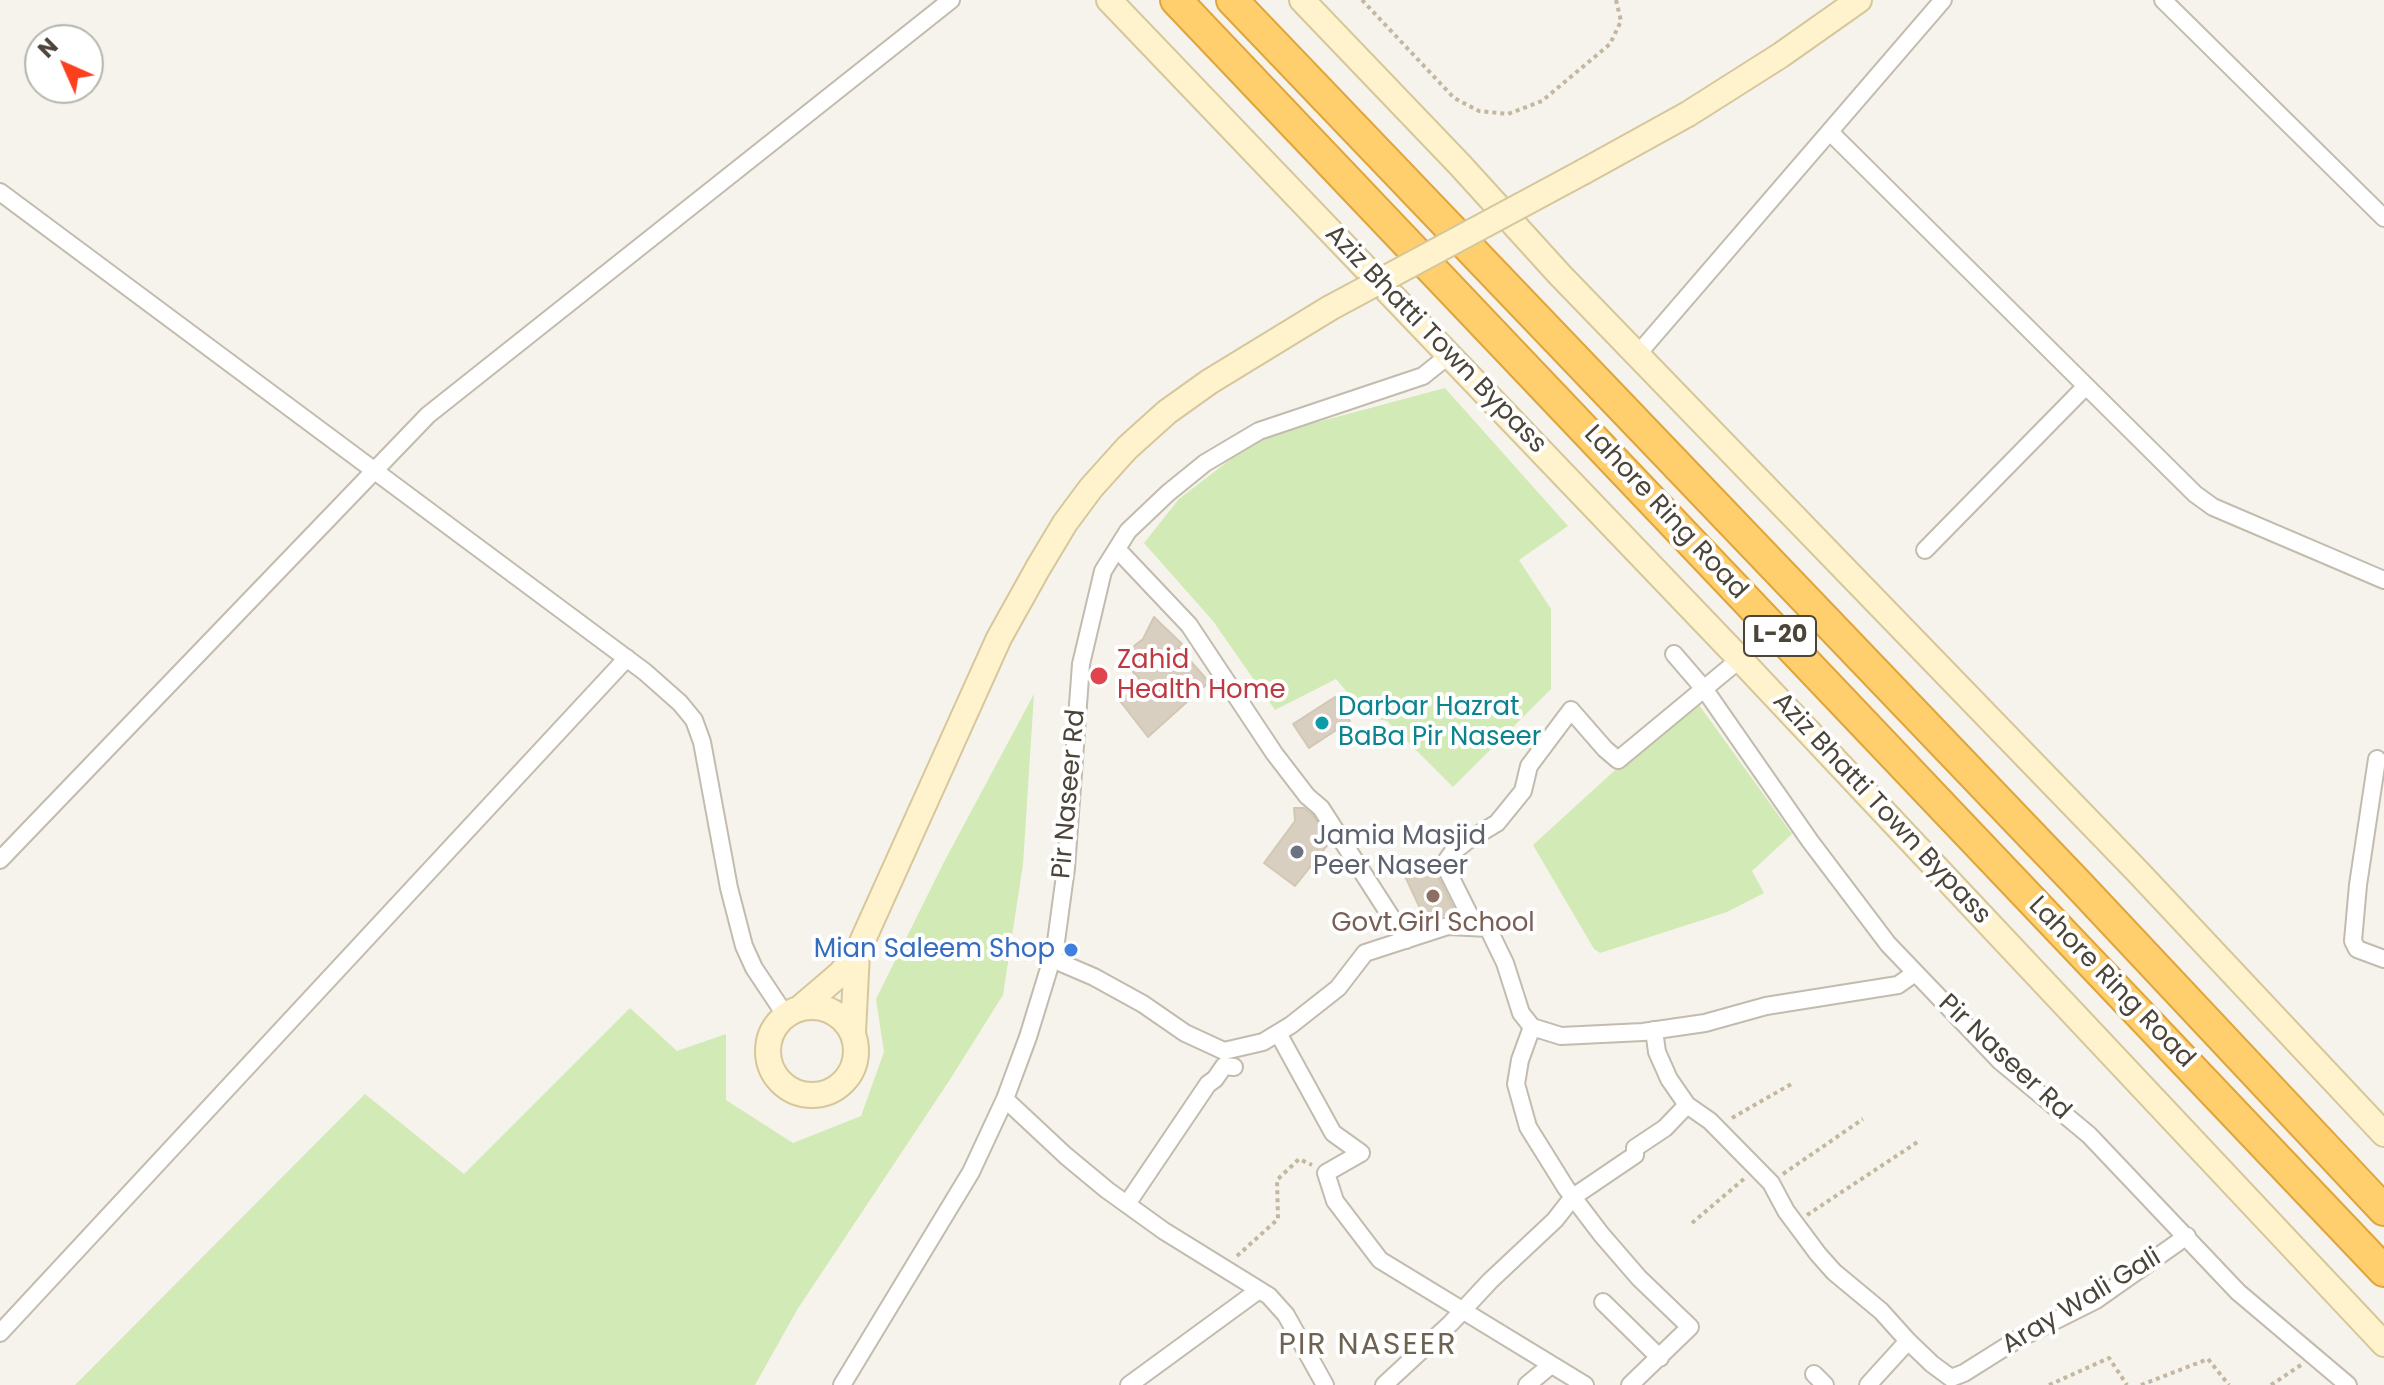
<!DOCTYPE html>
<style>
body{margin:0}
#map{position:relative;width:2384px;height:1385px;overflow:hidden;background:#f6f3ec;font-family:Poppins,sans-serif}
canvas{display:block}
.north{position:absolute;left:24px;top:24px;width:80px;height:80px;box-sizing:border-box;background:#fff;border:2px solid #b7b4b0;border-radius:50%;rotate:315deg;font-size:22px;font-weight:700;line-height:32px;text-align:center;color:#4b4439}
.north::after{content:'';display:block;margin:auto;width:28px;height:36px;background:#fc3f1d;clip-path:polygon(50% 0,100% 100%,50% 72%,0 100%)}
</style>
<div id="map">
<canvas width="2384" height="1385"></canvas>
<div class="north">N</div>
</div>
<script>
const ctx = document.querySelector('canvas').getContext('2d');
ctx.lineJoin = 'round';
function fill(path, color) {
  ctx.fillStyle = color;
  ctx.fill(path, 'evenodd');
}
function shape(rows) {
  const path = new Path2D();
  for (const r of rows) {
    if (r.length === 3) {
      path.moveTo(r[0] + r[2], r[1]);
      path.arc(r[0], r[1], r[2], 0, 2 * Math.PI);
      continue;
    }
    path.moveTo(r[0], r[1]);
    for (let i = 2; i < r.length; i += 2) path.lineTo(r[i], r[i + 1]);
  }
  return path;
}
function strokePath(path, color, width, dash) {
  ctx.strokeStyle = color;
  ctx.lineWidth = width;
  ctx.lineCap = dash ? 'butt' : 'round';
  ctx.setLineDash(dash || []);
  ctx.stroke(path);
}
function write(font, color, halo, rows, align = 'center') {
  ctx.font = font + ' Poppins,sans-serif';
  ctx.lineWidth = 8;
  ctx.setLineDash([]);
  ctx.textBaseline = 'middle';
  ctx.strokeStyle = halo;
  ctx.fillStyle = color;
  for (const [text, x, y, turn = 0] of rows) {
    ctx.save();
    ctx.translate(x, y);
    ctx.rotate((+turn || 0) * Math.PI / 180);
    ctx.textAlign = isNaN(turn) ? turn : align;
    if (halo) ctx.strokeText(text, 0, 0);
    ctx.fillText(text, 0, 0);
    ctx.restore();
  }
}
const green = shape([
 [1445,388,1568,526,1519,560,1551,609,1551,689,1453,787,1387,721,1368,717,1336,679,1275,710,1213,621,1144,543,1179,499,1258,438],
 [1034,694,1023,864,1003,995,949,1081,797,1310,755,1385,75,1385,365,1094,464,1174,630,1008,677,1051,726,1034,726,1100,793,1143,861,1116,884,1052,876,999,944,862],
 [1694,698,1792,834,1752,871,1764,893,1727,912,1600,953,1594,949,1533,845]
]);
const building = shape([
 [1154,617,1182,644,1178,647,1209,682,1148,737,1120,701,1142,682,1120,657,1143,639,1154,617],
 [1335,697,1350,721,1309,748,1293,724,1335,697],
 [1294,808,1304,808,1313,815,1330,842,1295,886,1264,863,1295,821,1294,808],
 [1436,856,1434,869,1457,915,1445,915,1426,921,1404,874,1436,856]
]);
const path = shape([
 [1362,0,1454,98,1479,111,1508,114,1542,101,1610,44,1621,21,1616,0],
 [1732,1118,1793,1083],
 [1783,1174,1863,1119],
 [1807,1215,1919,1141],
 [1692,1223,1745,1178],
 [1237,1256,1278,1219,1277,1180,1299,1159,1312,1165],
 [2049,1385,2109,1358,2127,1385],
 [2141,1385,2208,1359,2229,1385],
 [2271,1385,2301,1365]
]);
const street = shape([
 [2163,0,2384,218],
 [1830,132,2195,494,2213,507,2384,580],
 [0,192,645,672,680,703,694,720,702,742,729,888,744,946,754,968,786,1016],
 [1637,355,1943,0],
 [1117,549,1189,625,1274,753,1307,796,1321,808,1406,940],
 [1925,550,2086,386],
 [1674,654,1705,690,1810,841,1888,944,2000,1061,2089,1135,2238,1292,2348,1385],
 [2377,759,2358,885,2353,941,2357,949,2384,959],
 [0,860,428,415,951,0],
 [1475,926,1444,864,1452,853,1467,841,1497,823,1523,791,1529,766,1571,710,1605,749,1618,760,1740,659],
 [1052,959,1094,977,1143,1004,1185,1033,1224,1051,1263,1042,1291,1025,1338,988,1365,953,1448,926,1488,928,1505,963,1521,1013,1532,1027,1561,1036,1643,1032,1705,1023,1766,1006,1898,985,1915,973],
 [1532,1027,1520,1060,1516,1084,1528,1127,1566,1188,1601,1234,1639,1278,1690,1327,1630,1385],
 [1654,1030,1657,1052,1669,1079,1687,1105,1710,1121,1771,1183,1786,1211,1818,1254,1834,1272,1881,1311,1908,1341],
 [1278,1033,1333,1133,1361,1153,1326,1173,1335,1201,1380,1260,1585,1385],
 [1005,1099,1066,1156,1107,1190,1164,1231,1269,1296,1286,1315,1325,1385],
 [1127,1204,1208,1084,1215,1079,1224,1066,1234,1067],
 [1603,1302,1660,1358],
 [0,1333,627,658],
 [1814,1374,1825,1385],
 [842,1385,971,1172,1005,1099,1028,1037,1055,949,1066,868,1081,664,1103,571,1128,531,1168,493,1205,463,1259,431,1423,376,1448,356],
 [1129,1385,1259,1290],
 [1384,1385,1451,1323,1490,1281,1555,1220,1573,1197,1635,1155,1635,1148,1665,1128,1687,1105],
 [1527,1385,1551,1365],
 [1868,1385,1908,1341,1932,1364,1951,1378,1964,1373,2018,1339,2096,1300,2187,1236]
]);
const secondary = shape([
 [1109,0,1740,659,2384,1344],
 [1302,0,1461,166,1560,275,2138,872,2384,1134],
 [1583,172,1688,114,1781,55,1859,0],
 [812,1051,44],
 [799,1009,840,974,857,953,999,638,1038,568,1065,523,1091,488,1127,448,1167,412,1209,382,1330,308],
 [853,1032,857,953]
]);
const highway = shape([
 [1176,0,2384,1271],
 [1232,0,2077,883,2384,1210]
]);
const secondaryBridge = shape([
 [1330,308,1583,172]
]);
const markers = [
 [1099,676,10,"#e0444e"],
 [1322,723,8,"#0f9aa8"],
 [1297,852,8,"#6b7280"],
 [1433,896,8,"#8d6e63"],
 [1071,950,8,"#3f7fe0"]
];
const shields = [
 [1780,636,72]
];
const shieldNames = [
 ["L-20",1780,636]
];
const streetNames = [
 ["Aziz Bhatti Town Bypass",1435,340,46],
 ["Lahore Ring Road",1665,513,47],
 ["Pir Naseer Rd",1070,794,-85],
 ["Aziz Bhatti Town Bypass",1881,809,47],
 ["Lahore Ring Road",2111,983,46],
 ["Pir Naseer Rd",2004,1058,43],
 ["Aray Wali Gali",2082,1302,-31]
];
const healthNames = [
 ["Zahid",1117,661],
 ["Health Home",1117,691]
];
const cultureNames = [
 ["Darbar Hazrat",1338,708],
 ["BaBa Pir Naseer",1338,738]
];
const worshipNames = [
 ["Jamia Masjid",1313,837],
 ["Peer Naseer",1313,867]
];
const educationNames = [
 ["Govt.Girl School",1433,924]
];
const shopNames = [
 ["Mian Saleem Shop",1055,950]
];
const quarterNames = [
 ["PIR NASEER",1368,1346]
];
fill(green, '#d2eab5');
fill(building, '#d8cfc1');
strokePath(building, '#d3c7b4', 2);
strokePath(street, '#c2bbae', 20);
strokePath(secondary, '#d6c79b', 28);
strokePath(highway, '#e0a43c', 34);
strokePath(path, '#c4b79f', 4, [4, 4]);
strokePath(street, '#fff', 16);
strokePath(secondary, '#fff3cd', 24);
strokePath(highway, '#ffcf6e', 30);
strokePath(secondaryBridge, '#d6c79b', 28, []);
strokePath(secondaryBridge, '#fff3cd', 24);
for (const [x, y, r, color] of markers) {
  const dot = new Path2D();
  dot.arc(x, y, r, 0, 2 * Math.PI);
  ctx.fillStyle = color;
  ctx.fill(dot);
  strokePath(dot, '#fff', 3);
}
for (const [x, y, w] of shields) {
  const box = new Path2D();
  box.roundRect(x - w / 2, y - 20, w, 40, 6);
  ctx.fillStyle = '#fff';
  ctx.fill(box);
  strokePath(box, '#4b4439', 2);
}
write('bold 24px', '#4b4439', null, shieldNames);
write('26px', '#4b4439', '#fff', streetNames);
write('26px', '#be3a42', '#fff', healthNames, 'left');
write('26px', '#0d838f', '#fff', cultureNames, 'left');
write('26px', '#5b616d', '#fff', worshipNames, 'left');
write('26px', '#785e54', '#fff', educationNames);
write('26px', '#366cbe', '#fff', shopNames, 'right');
ctx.letterSpacing = '2px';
write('30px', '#6e6250', '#fff', quarterNames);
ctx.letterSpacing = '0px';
</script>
